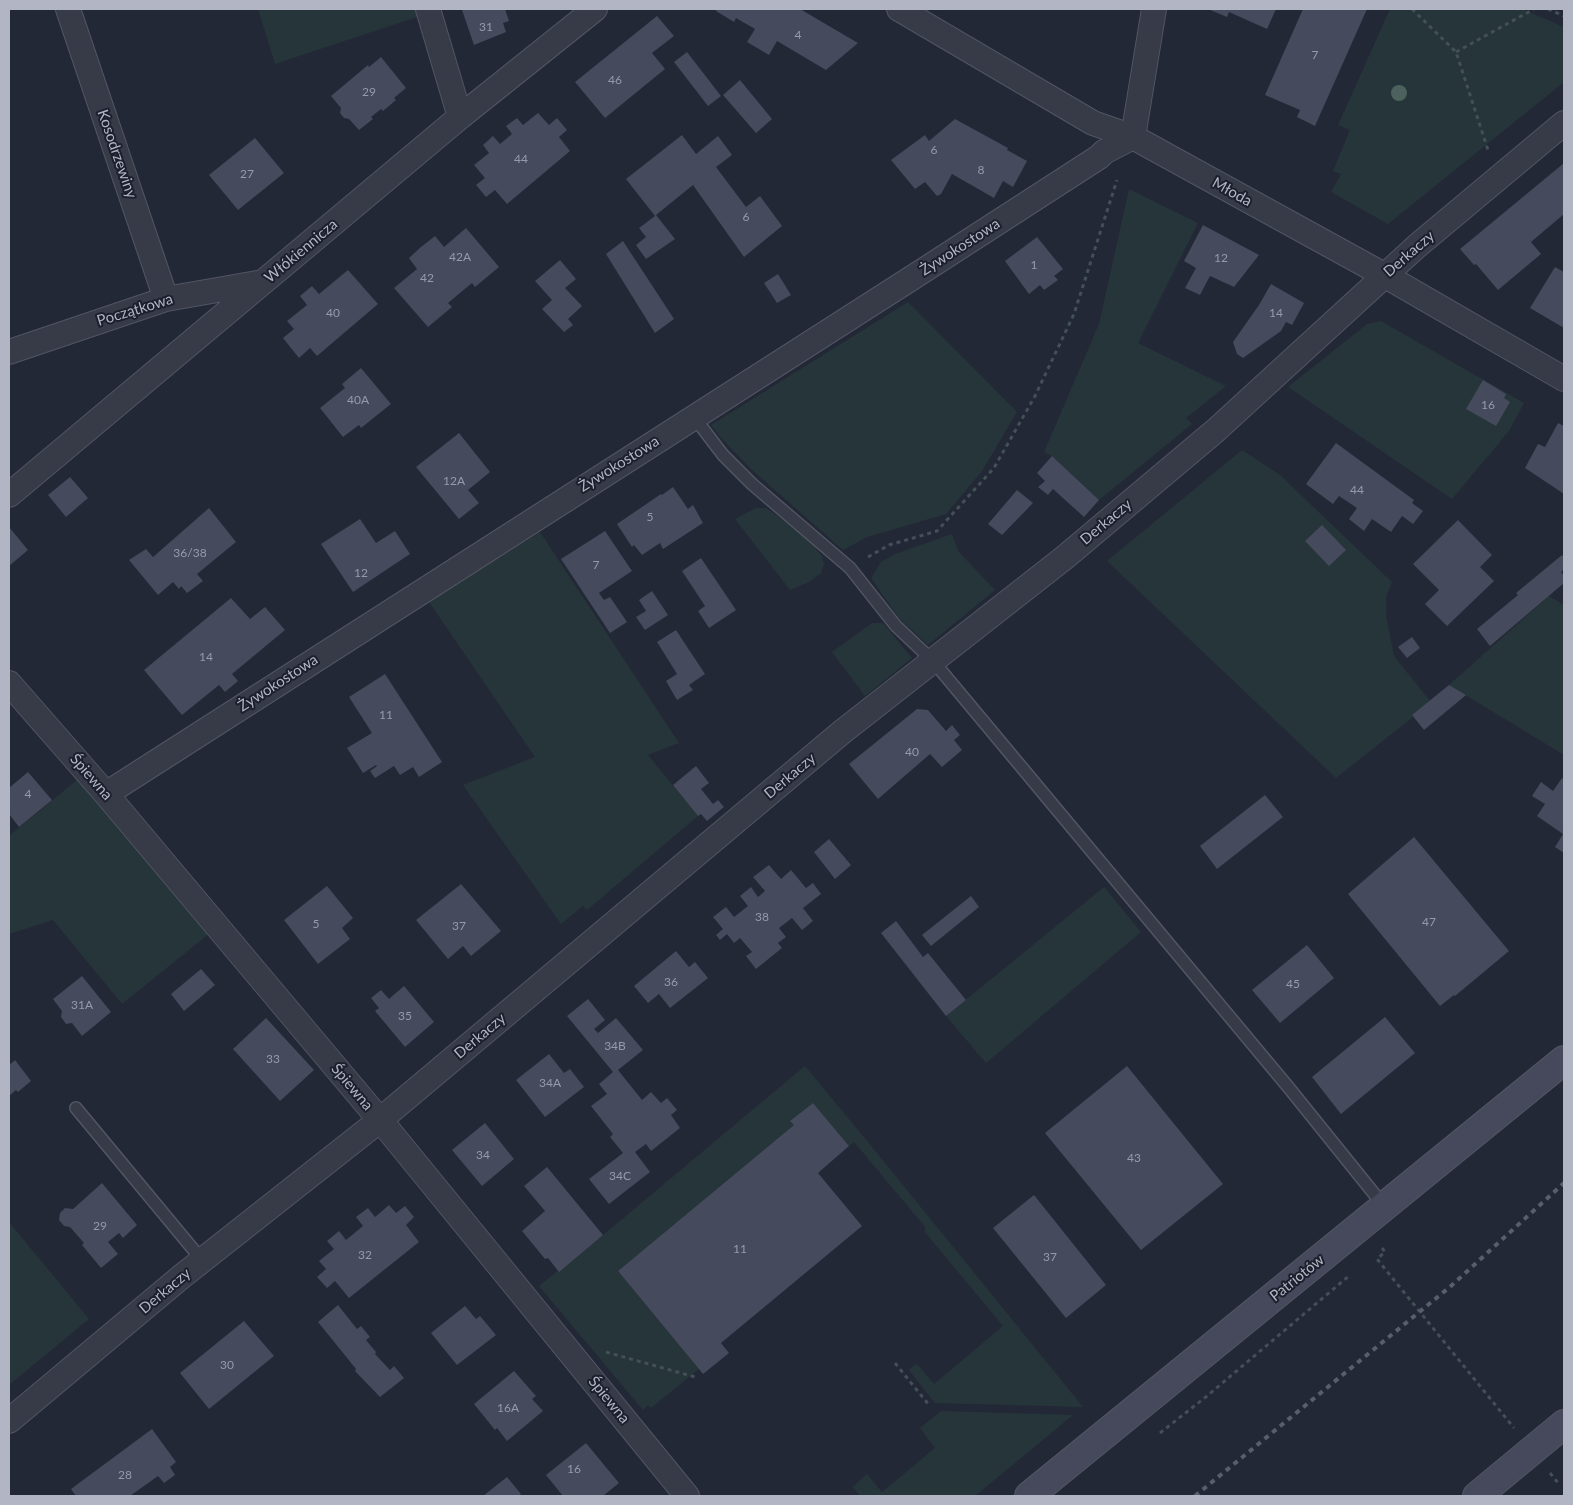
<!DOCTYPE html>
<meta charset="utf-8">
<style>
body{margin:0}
#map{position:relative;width:1573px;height:1505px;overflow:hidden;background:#232837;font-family:Lato,sans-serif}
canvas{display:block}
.frame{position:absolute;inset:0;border:10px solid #b2b5c4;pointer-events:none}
</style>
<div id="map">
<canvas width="1573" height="1505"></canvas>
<div class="frame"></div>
</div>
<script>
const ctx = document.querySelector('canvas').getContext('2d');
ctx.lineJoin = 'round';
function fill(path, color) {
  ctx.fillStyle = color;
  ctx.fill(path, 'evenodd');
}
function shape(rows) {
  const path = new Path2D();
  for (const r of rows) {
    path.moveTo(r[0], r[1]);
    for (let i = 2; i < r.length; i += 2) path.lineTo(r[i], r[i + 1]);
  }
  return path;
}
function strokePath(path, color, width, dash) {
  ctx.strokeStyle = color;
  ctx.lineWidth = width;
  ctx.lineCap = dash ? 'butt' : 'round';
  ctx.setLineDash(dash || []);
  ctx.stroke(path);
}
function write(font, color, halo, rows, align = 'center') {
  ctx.font = font + ' Lato,sans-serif';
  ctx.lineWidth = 4;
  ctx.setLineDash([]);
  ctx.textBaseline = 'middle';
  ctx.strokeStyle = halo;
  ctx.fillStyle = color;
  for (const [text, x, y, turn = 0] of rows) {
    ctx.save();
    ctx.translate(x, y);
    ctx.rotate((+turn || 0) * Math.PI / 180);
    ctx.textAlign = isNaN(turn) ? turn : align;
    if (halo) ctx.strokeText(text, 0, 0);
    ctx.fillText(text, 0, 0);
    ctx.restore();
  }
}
const green = shape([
 [258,9,417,9,420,16,275,64],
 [1390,9,1522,9,1564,27,1564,82,1388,224,1331,192,1341,174,1333,171,1350,130,1338,125],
 [1129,189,1198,223,1138,343,1226,386,1186,418,1192,424,1099,500,1052,456,1044,452,1099,324],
 [908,302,1017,412,982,471,946,514,867,537,843,550,752,470,721,438,711,425],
 [1381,321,1524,403,1509,431,1452,499,1288,387,1367,324],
 [1242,450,1280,475,1392,582,1386,597,1386,615,1394,656,1430,701,1412,715,1413,717,1336,778,1107,561],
 [756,508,766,508,783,520,810,542,822,556,824,564,821,573,809,582,790,590,735,519],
 [540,532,679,743,648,755,698,816,587,910,583,906,561,924,463,785,535,757,429,602],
 [952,534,958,551,995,590,928,645,899,618,871,578,881,562,895,554],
 [1549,596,1564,605,1564,755,1449,685],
 [872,623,883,623,912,658,865,696,832,652],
 [78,779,210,933,122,1004,53,920,9,934,9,836],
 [1104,887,1141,932,986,1063,946,1016],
 [805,1066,877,1153,1083,1407,935,1403,911,1373,909,1369,917,1364,934,1384,1003,1326,924,1231,926,1228,854,1142,849,1146,813,1103,791,1121,794,1125,618,1271,699,1369,651,1408,648,1405,643,1410,539,1286,603,1235],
 [9,1222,89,1319,9,1385],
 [941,1411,1073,1415,975,1496,860,1496,853,1487,867,1474,882,1492,935,1448,920,1428]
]);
const building = shape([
 [464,9,505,9,509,21,503,23,506,32,474,45,462,10],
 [717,9,800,9,858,43,826,70,777,41,769,55,747,42,755,29,736,18,734,22,716,11],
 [1208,9,1276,9,1267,29,1229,12,1227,17],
 [1303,9,1367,9,1315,126,1297,117,1300,110,1265,95],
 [657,16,674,36,652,53,665,69,605,118,575,82],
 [687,52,721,96,708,106,674,62],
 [381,57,406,88,394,98,396,100,383,111,381,109,371,117,373,119,359,130,349,119,344,118,340,113,341,108,331,96,368,65,369,67],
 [740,80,772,119,756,133,723,95],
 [538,113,549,125,557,118,567,130,559,137,570,151,507,204,495,190,486,197,476,185,485,178,474,165,489,153,483,145,493,136,500,144,512,134,506,126,517,118,523,125],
 [955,119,1008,148,1007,150,1027,161,1013,187,1003,181,994,198,952,174,941,194,937,196,925,182,915,189,891,160,925,135,929,141],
 [682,135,696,154,718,136,732,155,716,167,746,207,760,196,782,226,744,257,693,185,656,215,675,239,646,259,636,245,646,237,639,228,655,216,626,179],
 [255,138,284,173,238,210,209,175],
 [1564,163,1564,214,1531,242,1541,254,1498,290,1476,264,1474,265,1460,249],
 [1203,225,1259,255,1234,287,1210,276,1200,295,1185,288,1196,268,1184,261],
 [466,228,499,267,475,287,472,283,448,303,452,307,428,327,394,288,417,269,409,258,421,247,435,236,444,247],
 [1037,237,1063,269,1054,276,1058,280,1044,290,1040,285,1029,294,1005,261],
 [623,241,674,319,655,333,606,254],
 [560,260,576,279,565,288,582,306,568,319,573,325,564,332,542,309,552,300,535,281],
 [1555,267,1564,272,1564,328,1530,308],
 [348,270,378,304,317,356,310,348,299,358,283,338,294,329,287,321,307,305,300,296,312,286,319,294],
 [778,274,791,295,777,303,764,283],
 [1271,284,1304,303,1292,325,1286,322,1281,331,1243,358,1237,354,1233,342,1259,305],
 [361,368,391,404,361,428,359,425,343,437,320,408,345,388,342,384],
 [1483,380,1506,394,1504,398,1510,402,1496,426,1466,409],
 [1558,423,1564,426,1564,494,1525,468,1538,444,1545,447],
 [459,433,490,472,468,490,479,503,459,519,416,467],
 [1336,443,1414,500,1412,503,1423,511,1413,524,1402,516,1391,532,1372,519,1364,531,1349,519,1357,508,1339,496,1333,504,1306,484],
 [1052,456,1099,500,1084,517,1053,489,1048,495,1038,487,1045,481,1037,473],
 [70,477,88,498,66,517,48,495],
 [673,487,688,509,693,505,703,523,663,549,660,543,642,555,634,545,632,547,617,524,661,494,662,495],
 [1017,490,1033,503,1002,535,988,524],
 [209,508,236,542,197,574,203,581,187,593,181,586,179,589,173,582,158,595,129,560,146,549,153,557],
 [360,519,376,543,395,531,410,554,353,592,321,544],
 [1458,520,1492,555,1480,567,1494,581,1447,626,1425,604,1439,590,1413,564],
 [1322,525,1346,550,1329,566,1305,541],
 [9,527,28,550,9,566],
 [605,531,632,571,599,593,604,600,610,597,627,622,610,633,561,559],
 [1562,555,1564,558,1564,569,1561,572,1564,576,1564,583,1490,646,1477,629,1518,595,1516,593],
 [701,558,736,610,709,628,698,611,705,606,682,571],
 [652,591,668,615,645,630,636,617,646,611,639,600],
 [231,598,250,619,265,607,285,630,232,674,238,681,225,692,219,685,182,715,144,670],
 [676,630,705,674,689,685,693,690,677,700,666,681,677,674,657,642],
 [1412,637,1420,648,1407,658,1398,647],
 [385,674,442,762,419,777,413,767,400,775,394,766,375,778,370,771,377,766,376,765,363,773,347,748,372,733,349,697],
 [1449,685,1466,695,1424,730,1412,715],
 [917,709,928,710,946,731,952,725,960,735,954,740,962,750,942,767,930,754,878,799,849,764],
 [696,766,709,783,701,789,713,804,718,800,724,807,707,821,701,814,698,816,673,785],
 [28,772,52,800,19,827,9,814,9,788],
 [1562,778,1564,780,1564,853,1555,847,1563,834,1537,816,1545,804,1532,796,1541,782,1553,791],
 [1265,795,1283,817,1217,869,1200,846],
 [1414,837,1509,951,1455,996,1454,995,1440,1006,1348,894],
 [829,839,851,865,835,879,814,852],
 [769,865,781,879,791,870,806,888,813,883,821,894,803,908,813,921,802,930,792,918,779,928,786,937,778,943,782,948,756,969,746,956,752,952,740,938,734,943,727,934,720,940,716,935,723,929,713,917,726,907,734,917,748,906,740,896,751,887,758,897,765,891,753,877],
 [461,884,501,931,471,956,463,946,448,959,416,920],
 [327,886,353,918,342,928,350,939,318,964,284,920],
 [971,896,979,907,931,946,922,935],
 [896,921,923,957,928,953,966,1000,946,1016,881,933],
 [1307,945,1334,978,1280,1023,1252,990],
 [676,951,689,967,695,962,708,978,670,1008,659,994,648,1003,634,986],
 [201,969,215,985,184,1011,171,994],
 [82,976,111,1012,82,1036,72,1023,66,1024,61,1017,62,1011,53,999],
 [404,986,434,1022,405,1047,375,1011,379,1008,371,998,381,990,389,999],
 [588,999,605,1020,594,1029,598,1033,616,1018,643,1050,618,1070,642,1100,651,1092,661,1103,667,1098,677,1110,671,1115,680,1128,651,1151,646,1144,635,1152,650,1172,609,1204,589,1179,623,1153,610,1137,613,1134,591,1106,607,1094,599,1084,613,1072,567,1016],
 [1385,1017,1415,1053,1341,1114,1312,1077],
 [266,1018,314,1070,280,1101,233,1049],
 [549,1054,564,1073,570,1069,584,1087,545,1117,516,1080],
 [15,1060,31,1081,18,1092,16,1090,9,1096,9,1065],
 [1127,1066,1223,1184,1141,1250,1045,1133],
 [813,1103,849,1146,818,1173,862,1226,721,1343,729,1353,703,1374,618,1271,794,1125,790,1121],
 [485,1123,514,1159,482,1186,452,1150],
 [547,1167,603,1235,559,1272,548,1258,545,1259,522,1231,545,1211,524,1186],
 [102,1183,137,1225,123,1238,119,1233,108,1242,118,1254,101,1268,82,1245,84,1243,70,1227,64,1226,59,1220,60,1213,65,1208,73,1209],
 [1034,1195,1106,1285,1066,1318,993,1228],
 [389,1205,396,1213,405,1206,414,1217,406,1225,419,1242,349,1298,335,1281,327,1288,317,1277,326,1269,319,1261,334,1249,327,1241,339,1231,346,1240,363,1226,356,1217,368,1208,375,1217],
 [338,1305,357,1329,361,1326,370,1337,366,1340,376,1352,375,1354,390,1370,394,1366,404,1378,380,1397,355,1371,356,1369,318,1322],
 [465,1306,476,1319,480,1316,496,1335,457,1365,431,1333],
 [244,1321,274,1356,209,1409,180,1373],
 [514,1371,536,1396,532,1399,543,1411,507,1441,497,1428,495,1430,474,1404],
 [152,1429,176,1462,170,1467,175,1475,164,1483,158,1476,130,1496,76,1496,71,1489],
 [586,1443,619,1483,603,1496,563,1496,546,1475],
 [507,1477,521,1494,518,1496,483,1496]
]);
const path = shape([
 [1412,9,1456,52,1488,150],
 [1548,9,1564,16],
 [1456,52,1534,9],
 [868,557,889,545,937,531,994,468,1035,396,1074,314,1117,180],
 [1382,1248,1385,1252,1377,1259,1514,1428],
 [606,1352,695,1377],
 [895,1363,929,1405],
 [1160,1433,1207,1396,1350,1275],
 [1550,1473,1559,1484]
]);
const service = shape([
 [694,417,723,455,752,484,850,568,896,626,933,661,1289,1088,1384,1206],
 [76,1108,202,1260]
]);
const minor = shape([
 [68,9,166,299],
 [428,9,460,117],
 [899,9,1093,123,1133,137,1384,275,1564,379],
 [9,352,166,299,263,282],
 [9,495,460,117,595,9],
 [9,683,106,794,390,1132,687,1496],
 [106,794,918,274,1099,157,1104,152,1133,137,1154,9],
 [9,1421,181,1277,380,1120,842,732,1064,558,1215,431,1417,246,1564,123]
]);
const secondary = shape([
 [1029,1496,1564,1060],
 [1477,1496,1564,1424]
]);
const rail = shape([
 [1195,1496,1451,1286,1564,1183]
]);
const trees = [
 [1399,93]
];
const numberNames = [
 ["31",486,27],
 ["4",798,35],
 ["7",1315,55],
 ["46",615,80],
 ["29",369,92],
 ["6",934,150],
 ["44",521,159],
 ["8",981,170],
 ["27",247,174],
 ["6",746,217],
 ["42A",460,257],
 ["12",1221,258],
 ["1",1034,265],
 ["42",427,278],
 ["40",333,313],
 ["14",1276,313],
 ["40A",358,400],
 ["16",1488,405],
 ["12A",454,481],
 ["44",1357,490],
 ["5",650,517],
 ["36/38",190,553],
 ["7",596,565],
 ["12",361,573],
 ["14",206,657],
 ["11",386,715],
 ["40",912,752],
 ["4",28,794],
 ["38",762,917],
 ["47",1429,922],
 ["5",316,924],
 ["37",459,926],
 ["36",671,982],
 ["45",1293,984],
 ["31A",82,1005],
 ["35",405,1016],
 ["34B",615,1046],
 ["33",273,1059],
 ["34A",550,1083],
 ["34",483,1155],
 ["43",1134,1158],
 ["34C",620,1176],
 ["29",100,1226],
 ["11",740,1249],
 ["32",365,1255],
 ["37",1050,1257],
 ["30",227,1365],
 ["16A",508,1408],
 ["16",574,1469],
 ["28",125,1475]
];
const streetNames = [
 ["Kosodrzewiny",117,154,71],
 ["Młoda",1232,192,29],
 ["Żywokostowa",960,247,-33],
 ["Włókiennicza",301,251,-40],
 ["Derkaczy",1409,254,-41],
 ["Początkowa",135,310,-17],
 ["Żywokostowa",619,464,-32],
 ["Derkaczy",1106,522,-40],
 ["Żywokostowa",278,683,-33],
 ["Derkaczy",790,776,-40],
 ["Śpiewna",91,777,49],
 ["Derkaczy",480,1036,-40],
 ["Śpiewna",352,1087,50],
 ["Patriotów",1297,1278,-39],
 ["Derkaczy",165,1291,-40],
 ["Śpiewna",609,1400,51]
];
fill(green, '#263539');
fill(building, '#454a5c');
strokePath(service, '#525563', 14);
strokePath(minor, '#525563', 26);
strokePath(secondary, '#525563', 30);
strokePath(path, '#435056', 3, [4, 4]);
strokePath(service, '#373b48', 11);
strokePath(minor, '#373b48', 24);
strokePath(secondary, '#45495b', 28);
strokePath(rail, '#595e6f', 4, [5, 5]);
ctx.fillStyle = '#4b635c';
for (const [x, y] of trees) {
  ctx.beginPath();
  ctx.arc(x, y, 8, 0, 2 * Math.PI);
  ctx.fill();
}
write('12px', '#979aaa', null, numberNames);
write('15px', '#b2b5c4', '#1c202d', streetNames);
</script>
